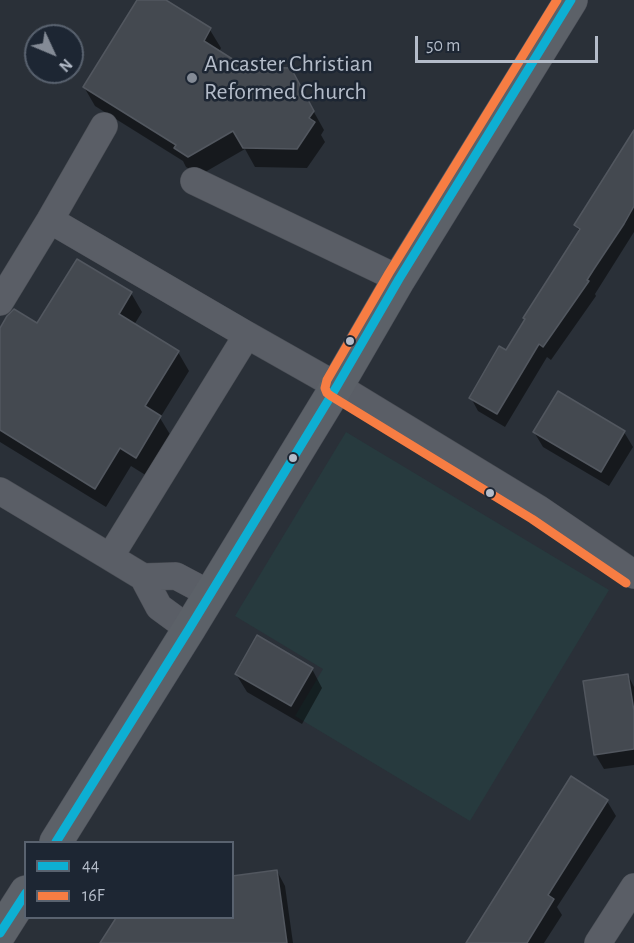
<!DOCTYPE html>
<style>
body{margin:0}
#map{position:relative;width:634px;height:943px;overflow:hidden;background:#2a3038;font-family:"Alegreya Sans",sans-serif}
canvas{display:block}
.legend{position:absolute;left:24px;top:841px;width:210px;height:78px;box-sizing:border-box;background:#1d2633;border:2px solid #59626f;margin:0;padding:8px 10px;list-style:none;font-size:18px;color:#b4bcc9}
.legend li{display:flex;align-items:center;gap:12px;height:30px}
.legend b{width:30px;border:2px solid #59626f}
.north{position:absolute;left:24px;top:24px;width:60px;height:60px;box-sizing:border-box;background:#1d2633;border:2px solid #59626f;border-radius:50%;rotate:134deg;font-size:16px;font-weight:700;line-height:24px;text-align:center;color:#b4bcc9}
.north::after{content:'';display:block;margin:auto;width:21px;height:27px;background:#848b96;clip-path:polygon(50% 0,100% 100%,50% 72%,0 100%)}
.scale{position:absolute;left:415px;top:36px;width:183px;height:27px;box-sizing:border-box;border:3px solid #b4bcc9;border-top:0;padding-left:8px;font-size:18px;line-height:21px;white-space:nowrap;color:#b4bcc9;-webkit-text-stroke:4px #1d2633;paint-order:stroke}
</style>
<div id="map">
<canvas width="634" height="943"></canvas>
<ul class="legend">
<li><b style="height:8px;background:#0dafd3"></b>44</li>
<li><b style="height:8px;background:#f77d43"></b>16F</li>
</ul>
<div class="north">N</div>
<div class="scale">50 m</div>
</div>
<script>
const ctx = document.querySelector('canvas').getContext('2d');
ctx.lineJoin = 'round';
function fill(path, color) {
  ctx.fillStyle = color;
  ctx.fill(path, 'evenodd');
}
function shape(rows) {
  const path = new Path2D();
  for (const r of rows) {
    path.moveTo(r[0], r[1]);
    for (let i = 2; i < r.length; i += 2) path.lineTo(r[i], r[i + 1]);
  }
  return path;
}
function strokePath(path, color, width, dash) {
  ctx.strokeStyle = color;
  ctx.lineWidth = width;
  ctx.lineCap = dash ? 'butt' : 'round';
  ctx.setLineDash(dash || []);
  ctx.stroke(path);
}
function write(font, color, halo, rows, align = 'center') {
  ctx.font = font + ' "Alegreya Sans",sans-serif';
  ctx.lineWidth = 5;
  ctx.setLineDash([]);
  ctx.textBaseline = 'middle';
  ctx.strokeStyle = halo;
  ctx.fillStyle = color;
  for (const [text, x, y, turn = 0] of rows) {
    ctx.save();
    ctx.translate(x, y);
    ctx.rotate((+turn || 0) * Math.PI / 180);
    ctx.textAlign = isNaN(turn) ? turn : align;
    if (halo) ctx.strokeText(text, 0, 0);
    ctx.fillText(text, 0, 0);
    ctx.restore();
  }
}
const green = shape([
 [346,432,609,590,470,821,295,716,323,669,235,616]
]);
const shadow = shape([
 [139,0,163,0,210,30,221,48,219,52,245,68,301,89,324,130,321,135,325,142,307,168,255,167,245,149,200,175,186,167,183,161,95,106,84,87],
 [634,132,634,232,595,294,596,296,551,360,547,357,505,427,478,411,471,398,506,352,579,231,576,225],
 [131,293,142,312,134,325,178,352,189,371,160,418,171,436,147,476,131,466,106,507,0,442,0,330,38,325],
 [534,432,624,432,633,447,609,486,543,447],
 [312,669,322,688,302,724,247,692,236,674],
 [628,675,634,687,634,765,604,769,595,754],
 [571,778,607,801,616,816,557,907,562,915,544,943,468,943],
 [277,871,285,886,293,943,206,943,203,918,232,918],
 [118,918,181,918,197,928,205,943,102,943]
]);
const building = shape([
 [137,0,166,0,211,28,204,41,245,67,291,68,314,111,309,118,315,122,297,149,243,148,233,131,188,157,174,148,176,145,83,87,137,0],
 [634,130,634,206,624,224,594,269,587,280,589,281,543,347,539,344,497,414,469,398,499,346,506,350,525,319,523,318,580,229,574,225,634,130],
 [77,259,132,292,119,314,179,351,145,406,161,416,136,458,120,448,95,489,0,430,0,328,7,316,14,309,37,323,77,259],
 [558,391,625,431,601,472,533,432,558,391],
 [257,635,313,668,291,706,235,674,257,635],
 [628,674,634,711,634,749,594,755,583,681,628,674],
 [571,776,608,800,548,895,554,899,527,943,466,943,571,776],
 [277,870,287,943,100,943,116,918,232,918,232,876,277,870]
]);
const minor = shape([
 [194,181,399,279],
 [50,220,247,335],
 [0,302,50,220,104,126],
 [0,491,110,557],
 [143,577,176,576,210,594],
 [189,629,159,607,143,577,110,557,247,335,337,386,539,509,630,571,634,575],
 [598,943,634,887]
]);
const major = shape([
 [56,842,189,629,337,386,399,279,571,0],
 [0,933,26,892]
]);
const bus1 = shape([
 [56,842,189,629,337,386,399,279,571,0],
 [0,933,26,893]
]);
const bus2 = shape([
 [557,0,389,273,327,380,325,388,327,393,331,396,532,519,626,583]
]);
const markers = [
 [192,78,6,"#848b96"],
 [350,341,5,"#b4bcc9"],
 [293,458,5,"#b4bcc9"],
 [490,493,5,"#b4bcc9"]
];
const poiNames = [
 ["Ancaster Christian",204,64],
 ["Reformed Church",204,92]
];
fill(green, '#273a3e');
fill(shadow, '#0007');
fill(building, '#444950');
strokePath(building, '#52575f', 1.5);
strokePath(minor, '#484c53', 28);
strokePath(major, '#484c55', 34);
strokePath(minor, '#5a5e66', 27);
strokePath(major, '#5c6168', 33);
strokePath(bus1, '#0dafd3', 9);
strokePath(bus2, '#f77d43', 9);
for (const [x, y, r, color] of markers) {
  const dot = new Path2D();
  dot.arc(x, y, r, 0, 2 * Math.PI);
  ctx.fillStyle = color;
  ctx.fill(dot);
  strokePath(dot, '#1d2633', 2);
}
write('24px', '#b4bcc9', '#1d2633', poiNames, 'left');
</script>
